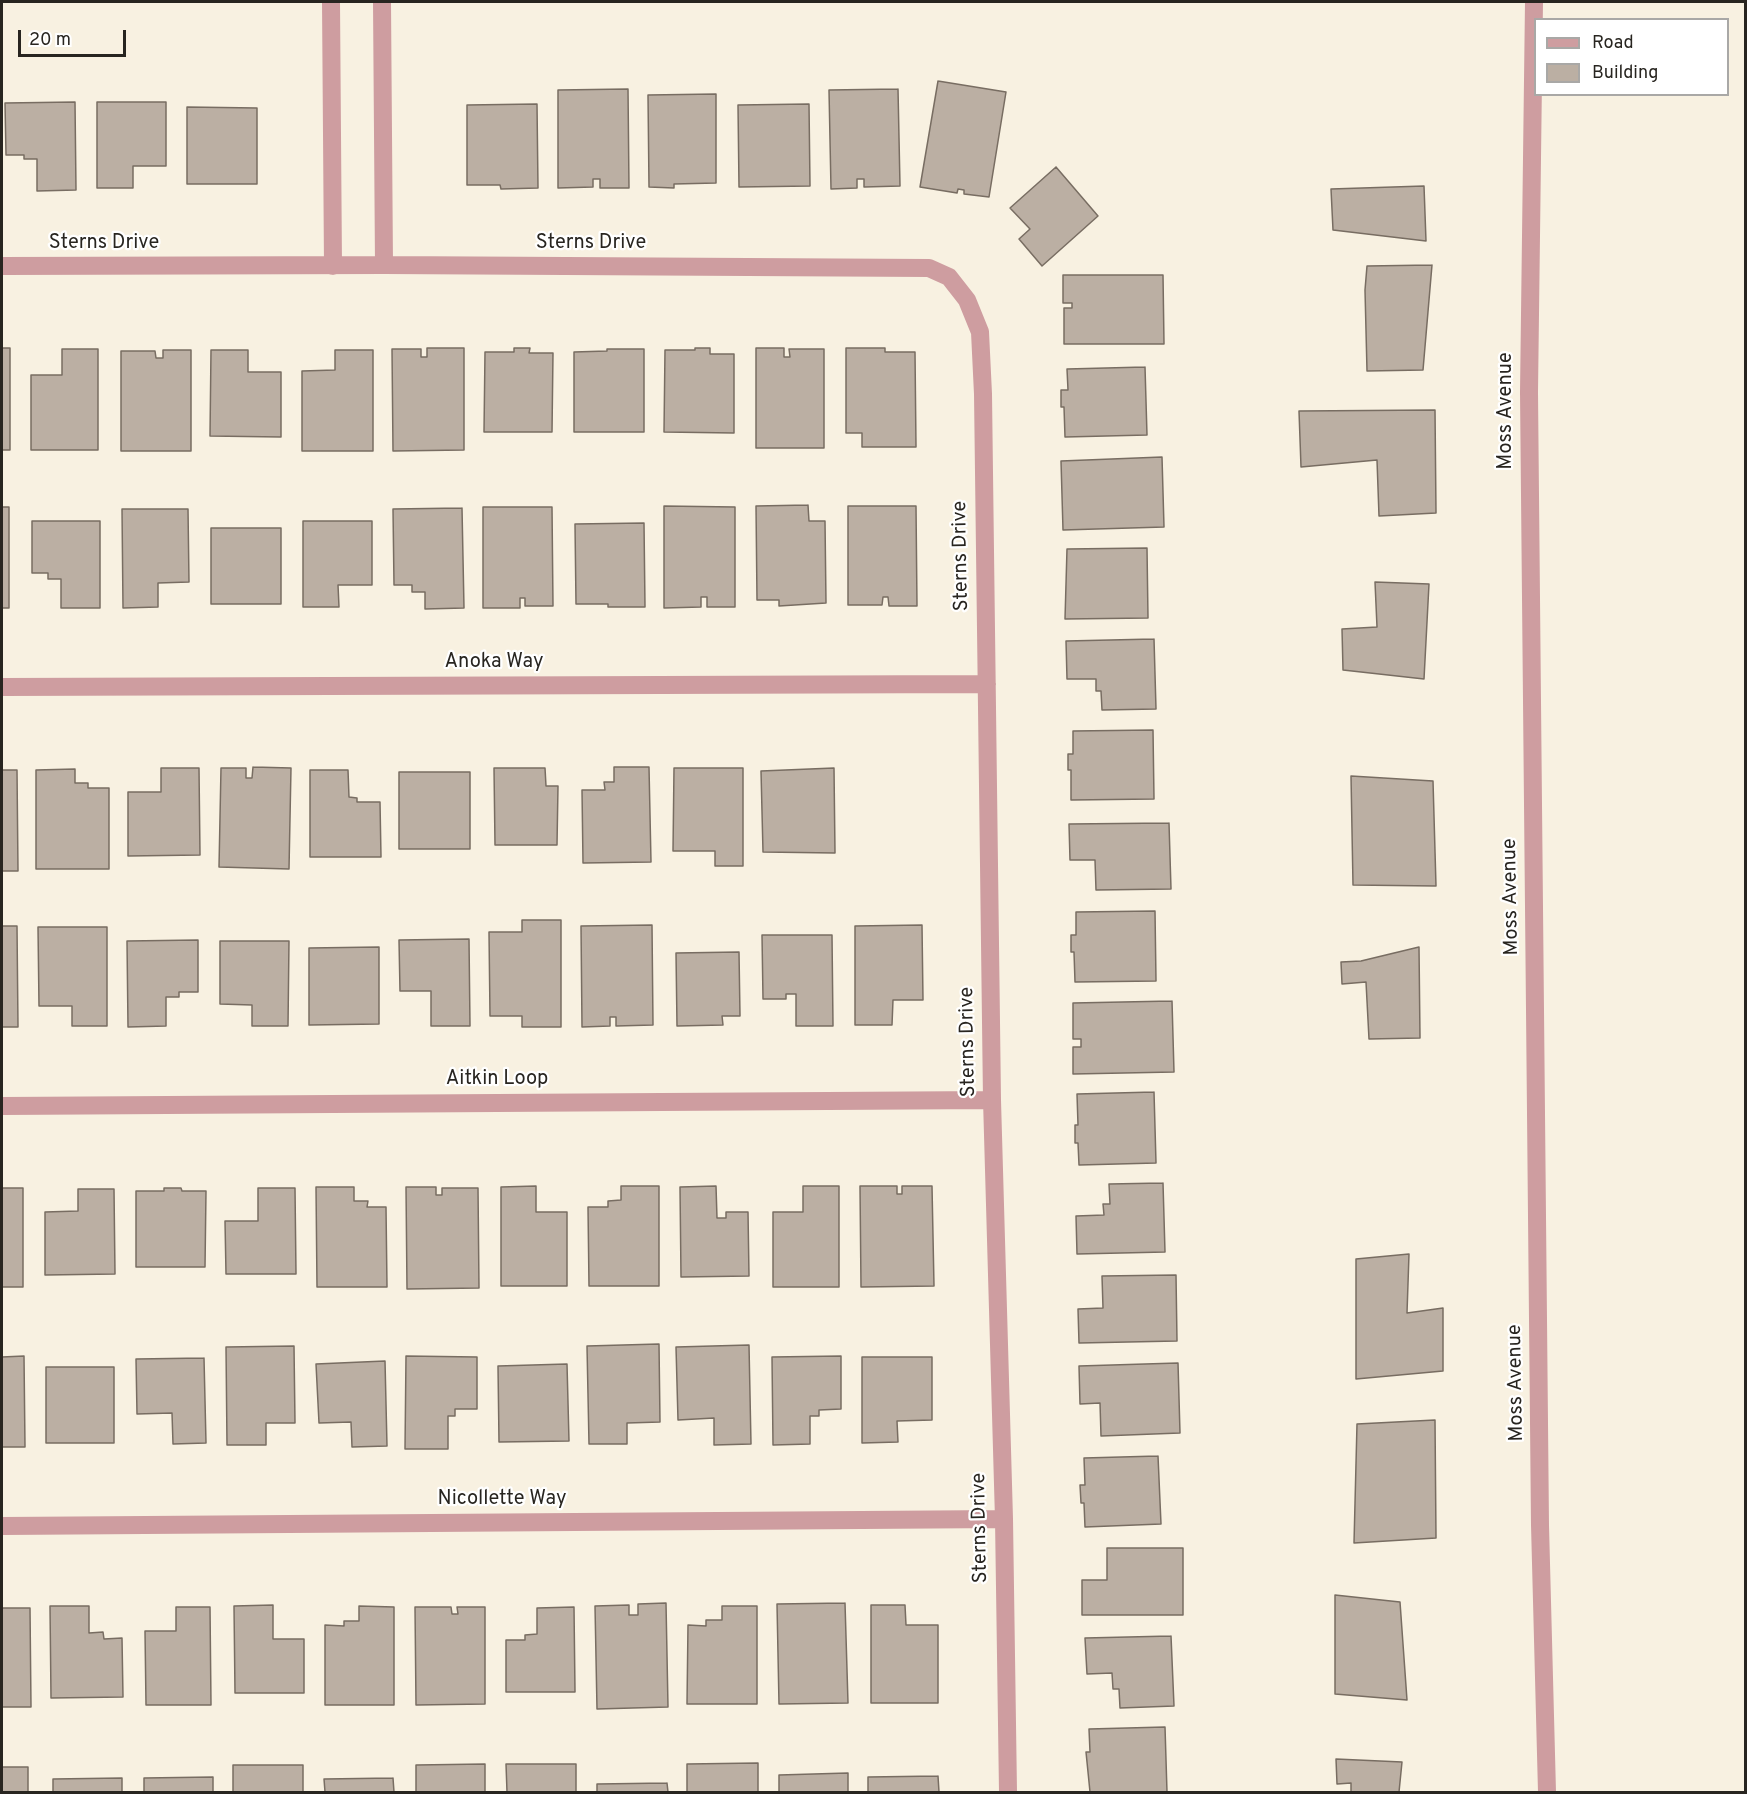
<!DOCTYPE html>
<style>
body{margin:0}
#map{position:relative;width:1747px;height:1794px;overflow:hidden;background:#f8f1e1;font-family:Overpass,sans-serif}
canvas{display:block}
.frame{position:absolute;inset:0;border:3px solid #282520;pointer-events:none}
.legend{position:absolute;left:1534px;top:18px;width:195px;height:78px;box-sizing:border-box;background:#fff;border:2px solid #a9a8a6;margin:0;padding:8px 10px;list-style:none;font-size:18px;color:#282520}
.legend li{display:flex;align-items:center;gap:12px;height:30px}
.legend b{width:30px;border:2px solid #a9a8a6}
.scale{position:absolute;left:18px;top:30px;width:108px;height:27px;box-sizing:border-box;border:3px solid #282520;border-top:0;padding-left:8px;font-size:18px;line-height:21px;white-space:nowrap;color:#282520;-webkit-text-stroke:4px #fff;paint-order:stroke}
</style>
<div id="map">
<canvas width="1747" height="1794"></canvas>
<div class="frame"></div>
<ul class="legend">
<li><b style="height:8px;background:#ce9da0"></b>Road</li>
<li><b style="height:16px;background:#bbafa3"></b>Building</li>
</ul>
<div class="scale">20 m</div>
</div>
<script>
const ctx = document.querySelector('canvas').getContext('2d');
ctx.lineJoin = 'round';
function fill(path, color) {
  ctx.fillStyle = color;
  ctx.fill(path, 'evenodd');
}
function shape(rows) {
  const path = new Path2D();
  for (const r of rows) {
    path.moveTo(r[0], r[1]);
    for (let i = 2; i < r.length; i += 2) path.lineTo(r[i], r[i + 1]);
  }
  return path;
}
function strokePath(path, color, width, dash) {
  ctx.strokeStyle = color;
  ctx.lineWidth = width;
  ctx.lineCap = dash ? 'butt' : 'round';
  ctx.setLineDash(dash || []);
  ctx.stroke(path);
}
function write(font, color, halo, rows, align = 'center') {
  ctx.font = font + ' Overpass,sans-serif';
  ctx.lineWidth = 4.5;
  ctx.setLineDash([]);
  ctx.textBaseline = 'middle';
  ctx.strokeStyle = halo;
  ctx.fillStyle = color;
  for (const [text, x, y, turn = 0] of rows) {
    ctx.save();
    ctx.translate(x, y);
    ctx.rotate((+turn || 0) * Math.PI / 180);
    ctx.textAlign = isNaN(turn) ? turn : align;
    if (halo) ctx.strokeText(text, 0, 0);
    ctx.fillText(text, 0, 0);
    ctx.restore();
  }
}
const building = shape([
 [938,81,1006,92,989,197,964,194,964,190,958,189,957,193,920,187,938,81],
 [628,89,629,188,600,188,600,179,593,179,593,187,558,188,558,90,628,89],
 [898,89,900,186,864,187,864,179,857,179,857,188,831,189,829,90,898,89],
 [716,94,716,183,674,184,674,188,649,187,648,95,716,94],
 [75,102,76,190,37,191,37,159,24,159,24,155,6,155,5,103,75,102],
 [97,102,166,102,166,166,133,166,133,188,97,188,97,102],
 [537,104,538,188,501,189,500,185,467,185,467,105,537,104],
 [809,104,810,186,739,187,738,105,809,104],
 [187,107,257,108,257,184,187,184,187,107],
 [1056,167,1098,216,1042,266,1019,239,1030,229,1010,208,1056,167],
 [1424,186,1426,241,1333,230,1331,189,1424,186],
 [1432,265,1423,370,1367,371,1365,290,1367,266,1432,265],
 [1063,275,1163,275,1164,344,1064,344,1064,308,1072,308,1072,303,1063,303,1063,275],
 [2,348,10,348,10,450,2,450,2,348],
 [427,348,464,348,464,450,393,451,392,349,421,349,421,357,427,357,427,348],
 [514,348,530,348,529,353,553,353,552,432,484,432,485,352,514,352,514,348],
 [695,348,710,348,710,354,734,354,734,433,664,432,665,350,695,350,695,348],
 [756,348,784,348,784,357,790,357,789,349,824,349,824,448,756,448,756,348],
 [846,348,885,348,885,352,915,352,916,447,862,447,862,433,846,433,846,348],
 [62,349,98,349,98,450,31,450,31,375,62,375,62,349],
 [607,349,644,349,644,432,574,432,574,352,607,351,607,349],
 [163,350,191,350,191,451,121,451,121,351,155,351,156,358,163,358,163,350],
 [211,350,248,350,248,372,281,372,281,437,210,436,211,350],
 [335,350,373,350,373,451,302,451,302,371,335,370,335,350],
 [1145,367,1147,435,1065,437,1064,407,1061,407,1061,390,1068,390,1067,369,1145,367],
 [1435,410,1436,513,1379,516,1377,460,1301,467,1299,411,1435,410],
 [1162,457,1164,527,1063,530,1061,461,1162,457],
 [808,505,809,521,825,521,826,603,779,606,779,600,757,600,756,506,808,505],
 [664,506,735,507,735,607,707,607,707,597,701,597,701,607,664,608,664,506],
 [848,506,916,506,917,606,889,606,888,597,883,597,882,605,848,605,848,506],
 [2,507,9,507,9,608,2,608,2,507],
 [483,507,552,507,553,606,525,606,525,598,520,598,520,608,483,608,483,507],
 [462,508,464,608,425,609,425,592,412,592,412,585,394,585,393,509,462,508],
 [122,509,188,509,189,582,158,583,158,607,123,608,122,509],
 [32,521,100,521,100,608,61,608,61,579,48,579,48,573,32,573,32,521],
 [303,521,372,521,372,585,338,585,339,607,303,607,303,521],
 [644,523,645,607,608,607,608,604,576,604,575,524,644,523],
 [211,528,281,528,281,604,211,604,211,528],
 [1147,548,1148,618,1065,619,1067,549,1147,548],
 [1375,582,1429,584,1424,679,1343,670,1342,629,1377,627,1375,582],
 [1154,639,1156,709,1102,710,1101,691,1096,691,1096,679,1067,679,1066,641,1154,639],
 [1153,730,1154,799,1071,800,1071,770,1068,770,1068,754,1073,754,1073,731,1153,730],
 [253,767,291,768,289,869,219,867,221,768,246,768,246,778,252,778,253,767],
 [614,767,649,767,651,862,583,863,582,790,605,790,604,782,614,782,614,767],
 [161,768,199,768,200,855,128,856,128,792,161,792,161,768],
 [494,768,545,768,546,786,558,786,557,845,495,845,494,768],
 [674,768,743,768,743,866,715,866,715,851,673,851,674,768],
 [834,768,835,853,763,852,761,771,834,768],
 [75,769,75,783,88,783,88,788,109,788,109,869,36,869,36,770,75,769],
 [2,770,17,770,18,871,2,871,2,770],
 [310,770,348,770,349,797,357,798,357,802,380,802,381,857,310,857,310,770],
 [399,772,470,772,470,849,399,849,399,772],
 [1351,776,1433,781,1436,886,1353,885,1351,776],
 [1169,823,1171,889,1096,890,1095,860,1070,860,1069,824,1169,823],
 [1155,911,1156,981,1075,982,1074,952,1071,952,1071,935,1076,935,1076,912,1155,911],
 [522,920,561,920,561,1027,522,1027,522,1016,490,1016,489,932,522,932,522,920],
 [652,925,653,1025,616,1026,616,1017,610,1017,610,1026,582,1027,581,926,652,925],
 [922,925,923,1000,893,1000,892,1025,855,1025,855,926,922,925],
 [2,926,17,926,18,1027,2,1027,2,926],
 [38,927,107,927,107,1026,72,1026,72,1006,39,1006,38,927],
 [762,935,832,935,833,1026,796,1026,796,994,786,994,786,999,763,999,762,935],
 [469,939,470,1026,431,1026,431,991,400,991,399,940,469,939],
 [198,940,198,992,179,992,179,997,166,997,166,1026,128,1027,127,941,198,940],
 [220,941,289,941,288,1026,252,1026,252,1005,220,1004,220,941],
 [379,947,379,1024,309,1025,309,948,379,947],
 [1419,947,1420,1038,1369,1039,1366,982,1342,984,1341,962,1361,961,1419,947],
 [739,952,740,1016,722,1016,723,1025,677,1026,676,953,739,952],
 [1172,1001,1174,1072,1073,1074,1073,1047,1081,1047,1081,1039,1073,1039,1073,1003,1172,1001],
 [1154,1092,1156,1163,1079,1165,1078,1143,1075,1143,1075,1125,1078,1125,1077,1094,1154,1092],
 [1163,1183,1165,1252,1077,1254,1076,1216,1104,1215,1103,1204,1110,1204,1109,1184,1163,1183],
 [536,1186,536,1212,567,1212,567,1286,501,1286,501,1187,536,1186],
 [621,1186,659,1186,659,1286,589,1286,588,1207,608,1207,608,1201,621,1200,621,1186],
 [716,1186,717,1218,726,1218,726,1212,748,1212,749,1276,681,1277,680,1187,716,1186],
 [803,1186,839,1186,839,1287,773,1287,773,1212,803,1212,803,1186],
 [860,1186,897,1186,897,1194,902,1194,902,1186,932,1186,934,1286,861,1287,860,1186],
 [316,1187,354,1187,354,1201,368,1201,367,1207,386,1207,387,1287,317,1287,316,1187],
 [406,1187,436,1187,436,1195,442,1195,442,1188,478,1188,479,1288,407,1289,406,1187],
 [2,1188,23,1188,23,1287,2,1287,2,1188],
 [164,1188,181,1188,182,1191,206,1191,205,1267,136,1267,136,1191,164,1191,164,1188],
 [258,1188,295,1188,296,1274,226,1274,225,1221,258,1221,258,1188],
 [78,1189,114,1189,115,1274,45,1275,45,1212,78,1211,78,1189],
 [1409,1254,1407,1313,1443,1308,1443,1371,1356,1379,1356,1259,1409,1254],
 [1176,1275,1177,1341,1079,1343,1078,1309,1103,1308,1102,1276,1176,1275],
 [659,1344,660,1422,627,1423,627,1444,589,1444,587,1346,659,1344],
 [749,1345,751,1444,714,1445,714,1418,678,1420,676,1347,749,1345],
 [294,1346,295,1423,266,1423,266,1445,227,1445,226,1347,294,1346],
 [24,1356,25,1447,2,1447,2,1357,24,1356],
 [406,1356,477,1357,477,1409,455,1409,455,1416,448,1416,448,1449,405,1449,406,1356],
 [841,1356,841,1409,819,1410,819,1416,810,1416,810,1444,773,1445,772,1357,841,1356],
 [862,1357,932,1357,932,1420,897,1421,898,1442,862,1443,862,1357],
 [204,1358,206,1443,173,1444,172,1413,137,1414,136,1359,204,1358],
 [385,1361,387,1446,352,1447,351,1422,319,1423,316,1364,385,1361],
 [1178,1363,1180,1433,1101,1436,1100,1403,1080,1404,1079,1366,1178,1363],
 [567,1364,569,1441,499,1442,498,1366,567,1364],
 [46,1367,114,1367,114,1443,46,1443,46,1367],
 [1435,1420,1436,1538,1354,1543,1357,1424,1435,1420],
 [1158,1456,1161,1524,1085,1527,1084,1503,1081,1503,1080,1485,1085,1485,1084,1458,1158,1456],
 [1107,1548,1183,1548,1183,1615,1082,1615,1082,1580,1107,1580,1107,1548],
 [1335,1595,1400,1602,1407,1700,1335,1694,1335,1595],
 [666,1603,668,1707,597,1709,595,1606,629,1605,629,1615,638,1615,638,1604,666,1603],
 [845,1603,848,1703,779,1704,777,1604,845,1603],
 [273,1605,273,1639,304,1639,304,1693,235,1693,234,1606,273,1605],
 [871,1605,905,1605,906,1625,938,1625,938,1703,871,1703,871,1605],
 [50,1606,89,1606,89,1633,103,1632,104,1639,122,1638,123,1697,51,1698,50,1606],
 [359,1606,394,1607,394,1705,325,1705,325,1625,344,1626,344,1621,359,1621,359,1606],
 [722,1606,757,1606,757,1704,687,1704,688,1625,706,1626,706,1620,722,1620,722,1606],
 [176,1607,210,1607,211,1705,146,1705,145,1631,176,1631,176,1607],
 [415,1607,451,1607,452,1614,458,1614,457,1607,485,1607,485,1704,416,1705,415,1607],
 [574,1607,575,1692,506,1692,506,1640,525,1640,525,1635,537,1634,537,1608,574,1607],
 [2,1608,30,1608,31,1707,2,1707,2,1608],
 [1171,1636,1174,1706,1120,1708,1119,1689,1113,1689,1112,1673,1087,1674,1085,1638,1171,1636],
 [1165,1727,1167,1792,1090,1792,1086,1752,1090,1752,1089,1729,1165,1727],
 [1336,1759,1402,1762,1399,1792,1351,1792,1351,1783,1337,1784,1336,1759],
 [758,1763,758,1792,687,1792,687,1764,758,1763],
 [485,1764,485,1792,416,1792,416,1765,485,1764],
 [506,1764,576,1764,576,1792,507,1792,506,1764],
 [233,1765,303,1765,303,1792,233,1792,233,1765],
 [2,1767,28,1767,28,1792,2,1792,2,1767],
 [848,1773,848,1792,779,1792,779,1775,848,1773],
 [938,1776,939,1792,868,1792,868,1777,938,1776],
 [213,1777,213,1792,144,1792,144,1778,213,1777],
 [122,1778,122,1792,53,1792,53,1779,122,1778],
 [393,1778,394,1792,325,1792,324,1779,393,1778],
 [667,1783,668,1792,597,1792,597,1784,667,1783]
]);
const minor = shape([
 [331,2,333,266],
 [382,2,384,265],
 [1534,2,1529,392,1540,1525,1547,1792],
 [2,266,384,265,929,268,949,277,967,300,980,332,983,394,992,1100,1004,1519,1008,1792],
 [2,687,987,684],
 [2,1106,992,1100],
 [2,1526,1004,1519]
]);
const streetNames = [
 ["Sterns Drive",104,244],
 ["Sterns Drive",591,244],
 ["Moss Avenue",1507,411,-90],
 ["Sterns Drive",962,556,-91],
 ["Anoka Way",494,663],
 ["Moss Avenue",1512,897,-91],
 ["Sterns Drive",969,1042,-91],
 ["Aitkin Loop",497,1080],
 ["Moss Avenue",1517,1383,-91],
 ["Nicollette Way",502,1500],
 ["Sterns Drive",981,1528,-91]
];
fill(building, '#bbafa3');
strokePath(building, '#786d62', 1.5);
strokePath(minor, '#ce9da0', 18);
write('20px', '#282520', '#fff', streetNames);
</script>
